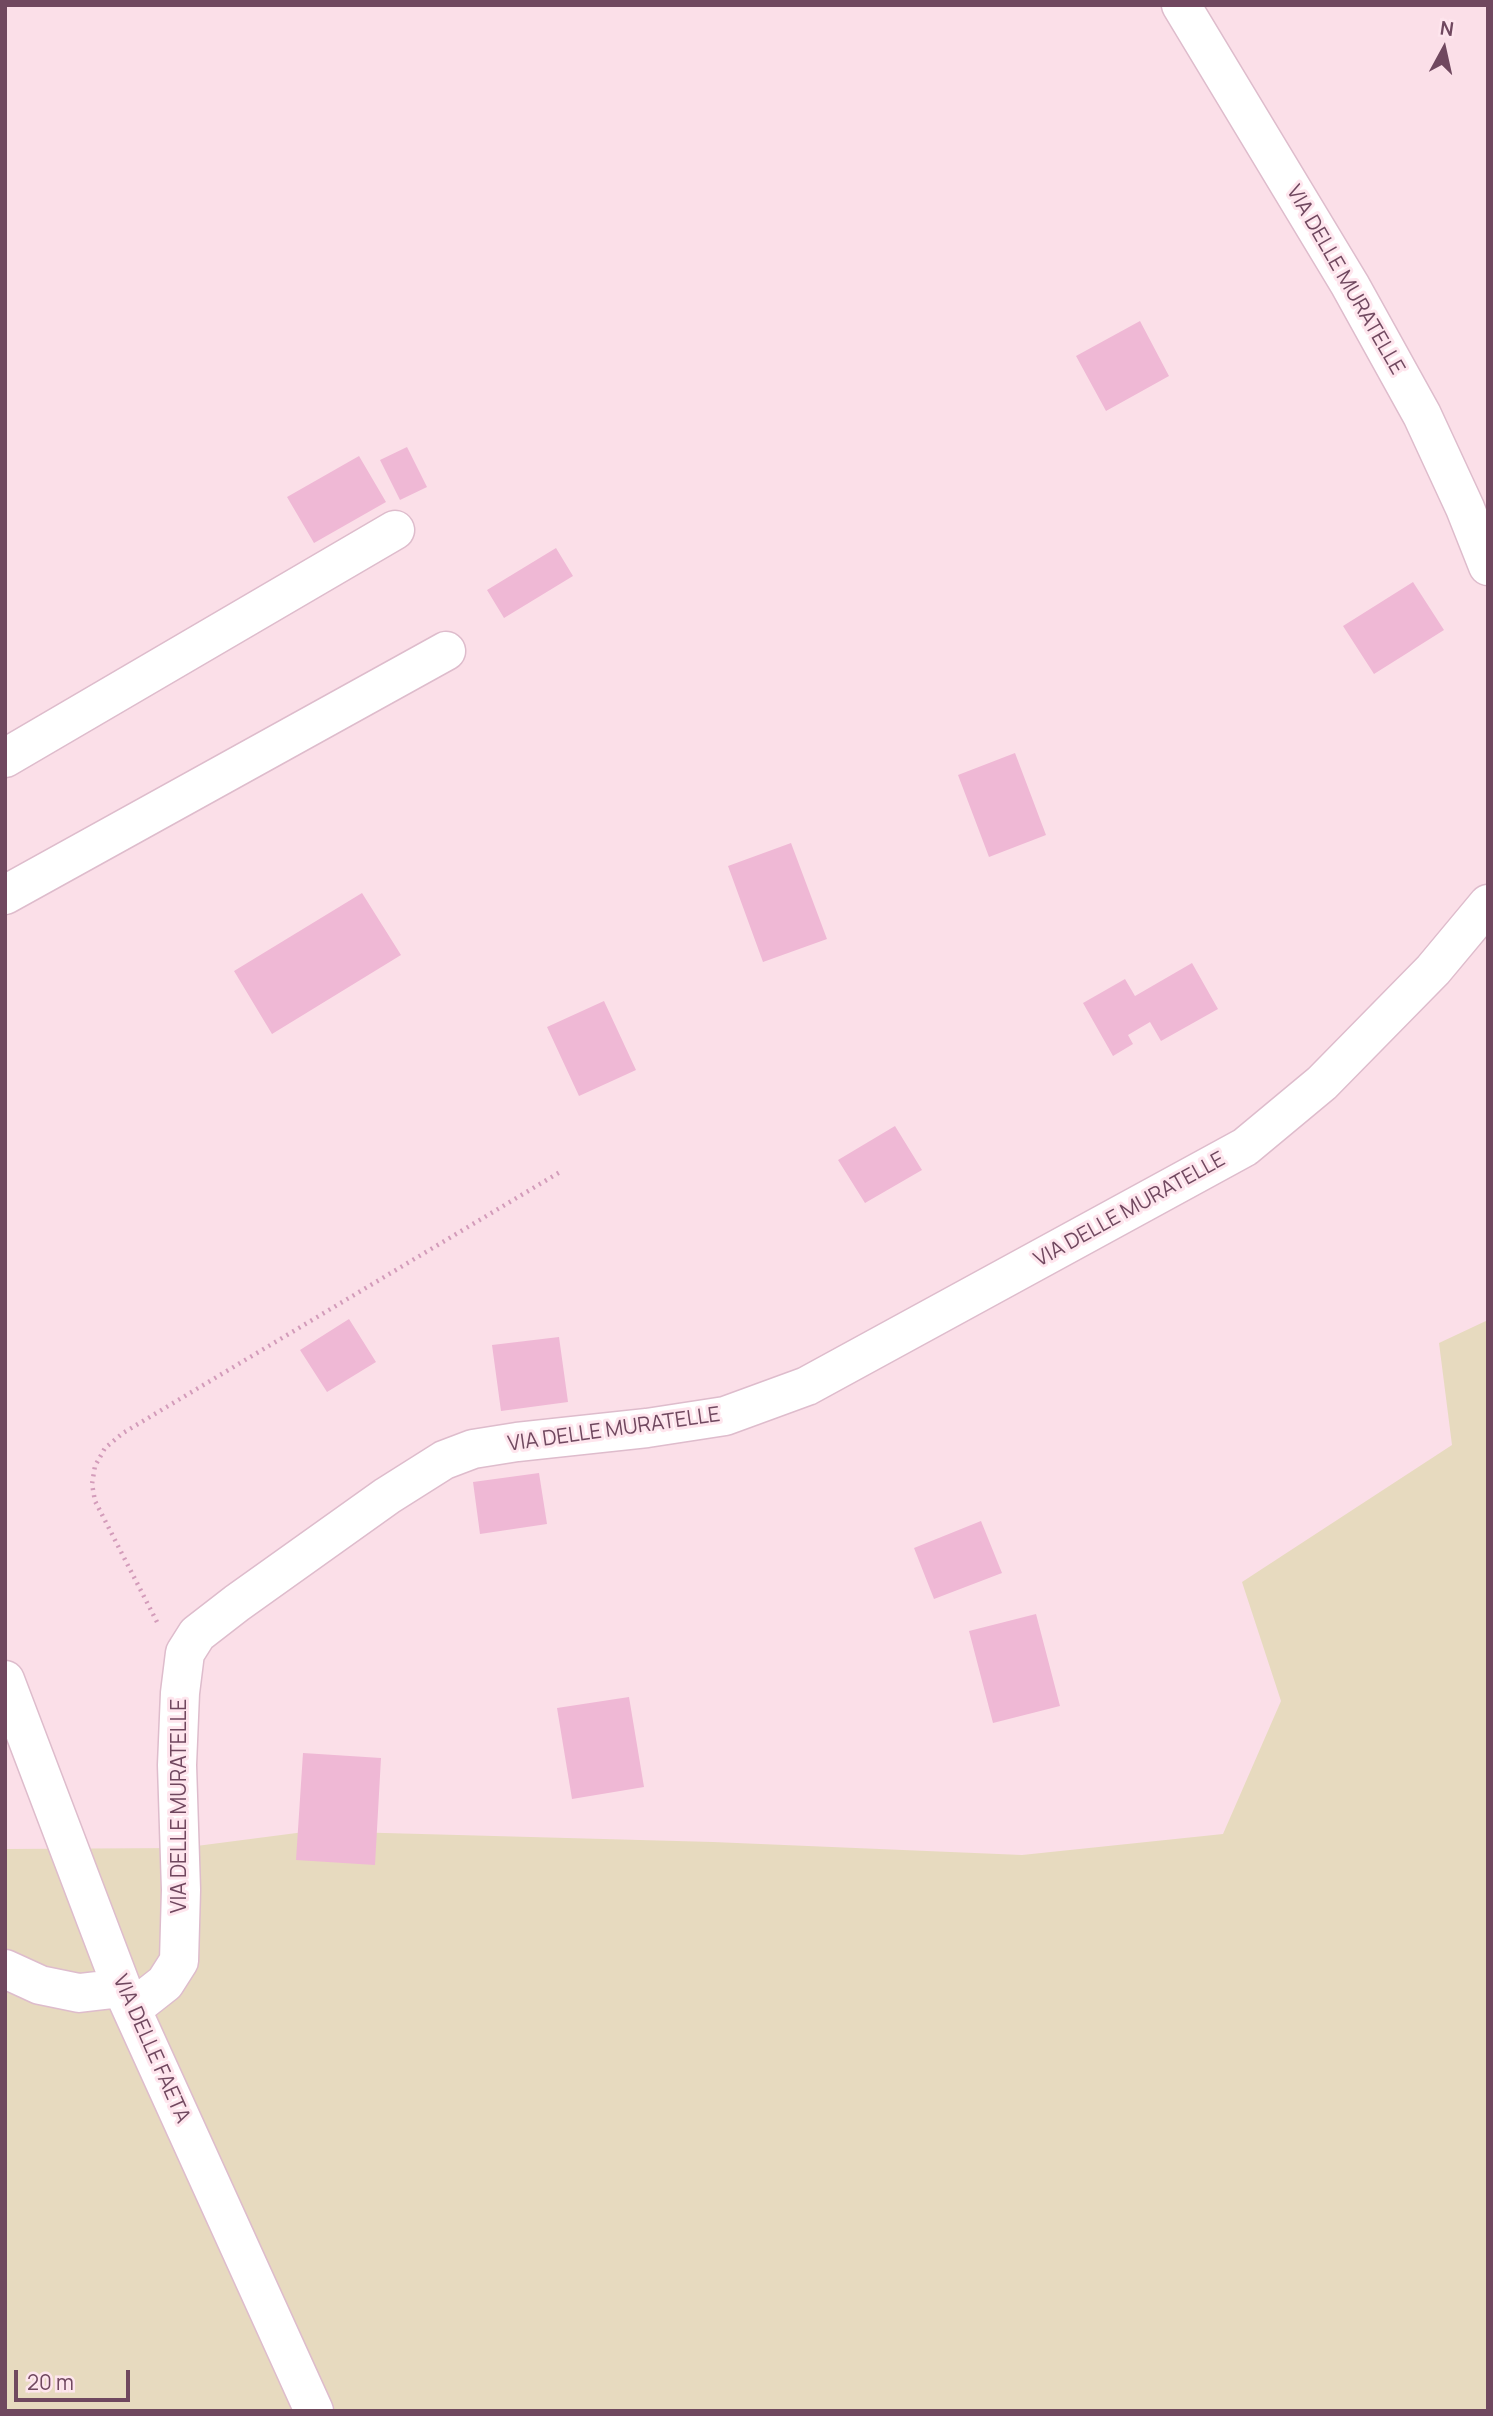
<!DOCTYPE html>
<style>
body{margin:0}
#map{position:relative;width:1493px;height:2416px;overflow:hidden;background:#fbdfe8;font-family:Manrope,sans-serif}
canvas{display:block}
.frame{position:absolute;inset:0;border:7px solid #70485f;pointer-events:none}
.north{position:absolute;left:1409px;top:14px;width:70px;height:70px;-webkit-text-stroke:5px #fee5ed;paint-order:stroke;rotate:8deg;font-size:19px;font-weight:700;line-height:28px;text-align:center;color:#70485f}
.north::after{content:'';display:block;margin:auto;width:24px;height:32px;background:#70485f;clip-path:polygon(50% 0,100% 100%,50% 72%,0 100%)}
.scale{position:absolute;left:14px;top:2370px;width:116px;height:32px;box-sizing:border-box;border:4px solid #70485f;border-top:0;padding-left:9px;font-size:21px;line-height:24px;white-space:nowrap;color:#70485f;-webkit-text-stroke:5px #fee5ed;paint-order:stroke}
</style>
<div id="map">
<canvas width="1493" height="2416"></canvas>
<div class="frame"></div>
<div class="north">N</div>
<div class="scale">20 m</div>
</div>
<script>
const ctx = document.querySelector('canvas').getContext('2d');
ctx.lineJoin = 'round';
function fill(path, color) {
  ctx.fillStyle = color;
  ctx.fill(path, 'evenodd');
}
function shape(rows) {
  const path = new Path2D();
  for (const r of rows) {
    path.moveTo(r[0], r[1]);
    for (let i = 2; i < r.length; i += 2) path.lineTo(r[i], r[i + 1]);
  }
  return path;
}
function strokePath(path, color, width, dash) {
  ctx.strokeStyle = color;
  ctx.lineWidth = width;
  ctx.lineCap = dash ? 'butt' : 'round';
  ctx.setLineDash(dash || []);
  ctx.stroke(path);
}
function write(font, color, halo, rows, align = 'center') {
  ctx.font = font + ' Manrope,sans-serif';
  ctx.lineWidth = 6;
  ctx.setLineDash([]);
  ctx.textBaseline = 'middle';
  ctx.strokeStyle = halo;
  ctx.fillStyle = color;
  for (const [text, x, y, turn = 0] of rows) {
    ctx.save();
    ctx.translate(x, y);
    ctx.rotate((+turn || 0) * Math.PI / 180);
    ctx.textAlign = isNaN(turn) ? turn : align;
    if (halo) ctx.strokeText(text, 0, 0);
    ctx.fillText(text, 0, 0);
    ctx.restore();
  }
}
const green = shape([
 [1488,1320,1488,2411,5,2411,5,1849,181,1848,312,1831,713,1842,1022,1855,1223,1834,1281,1701,1242,1582,1452,1445,1439,1343]
]);
const building = shape([
 [1140,321,1169,376,1106,411,1076,356],
 [407,447,427,487,400,500,380,460],
 [359,456,386,502,314,543,287,497],
 [556,548,573,576,504,618,487,590],
 [1413,582,1444,630,1374,674,1343,626],
 [1015,753,1046,835,989,857,958,775],
 [791,843,827,939,763,962,728,866],
 [362,893,401,955,272,1034,234,971],
 [1192,963,1218,1009,1161,1041,1150,1022,1128,1035,1133,1044,1113,1056,1083,1003,1125,979,1135,996],
 [604,1001,636,1070,579,1096,547,1027],
 [895,1126,922,1170,865,1203,838,1160],
 [349,1319,376,1362,327,1392,300,1350],
 [559,1337,568,1402,501,1411,492,1345],
 [539,1473,547,1524,480,1534,473,1482],
 [981,1521,1002,1573,934,1599,914,1548],
 [1036,1614,1060,1706,993,1723,969,1631],
 [629,1697,644,1787,572,1799,557,1708],
 [303,1753,381,1758,375,1865,296,1860]
]);
const path = shape([
 [157,1622,95,1501,92,1484,95,1466,105,1448,123,1433,560,1172]
]);
const minor = shape([
 [1181,5,1350,285,1422,415,1465,508,1488,566],
 [5,758,395,530],
 [5,895,446,651],
 [5,1680,122,1988,314,2411],
 [5,1969,40,1985,79,1993,122,1988],
 [132,2009,165,1983,179,1961,181,1890,177,1765,180,1693,185,1653,197,1634,237,1603,387,1496,444,1460,473,1449,517,1442,647,1428,725,1416,807,1386,1245,1147,1322,1083,1433,970,1488,904]
]);
const streetNames = [
 ["VIA DELLE MURATELLE",1345,280,60],
 ["VIA DELLE MURATELLE",1130,1210,-29],
 ["VIA DELLE MURATELLE",614,1430,-8],
 ["VIA DELLE MURATELLE",180,1806,-90],
 ["VIA DELLE FAETA",151,2049,66]
];
fill(green, '#e7dabf');
fill(building, '#efb8d5');
strokePath(minor, '#debccc', 41);
strokePath(path, '#d39cba', 4.5, [2, 5]);
strokePath(minor, '#fff', 38);
write('21px', '#70485f', '#fee5ed', streetNames);
</script>
